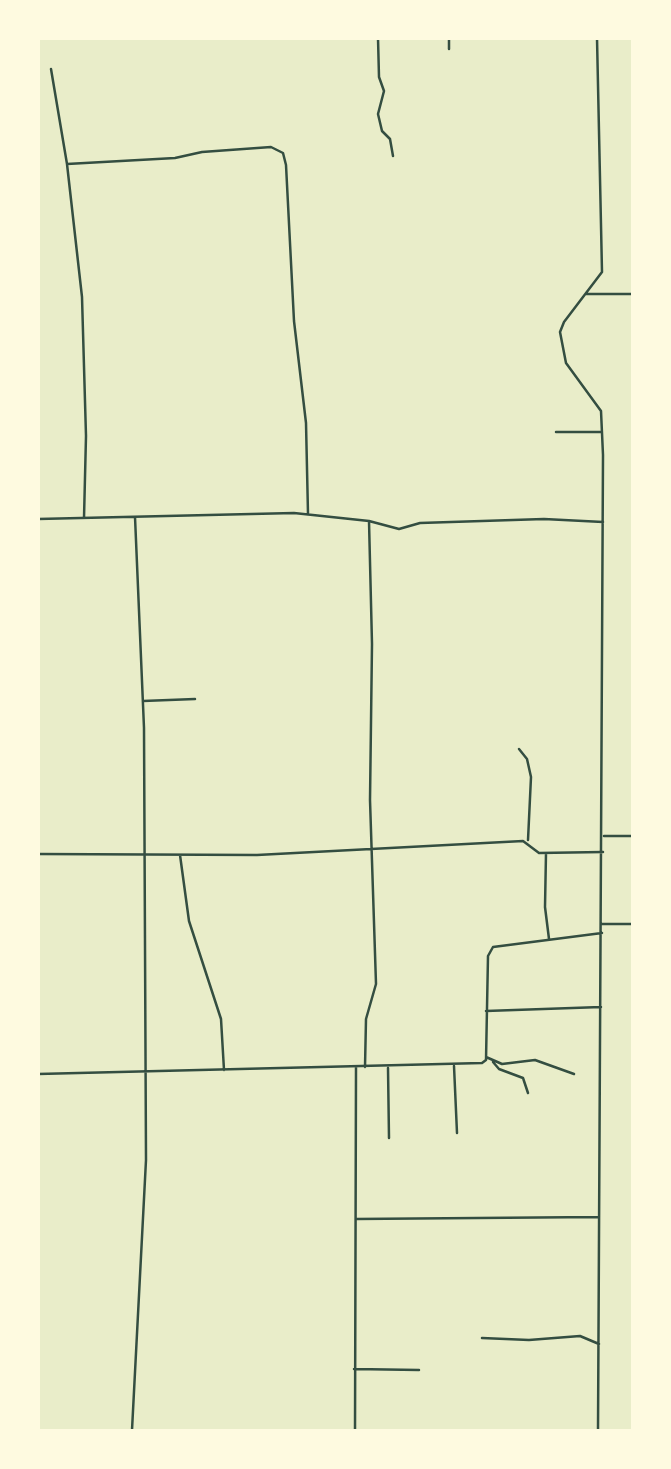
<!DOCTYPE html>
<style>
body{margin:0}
#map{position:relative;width:671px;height:1469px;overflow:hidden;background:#e9edc9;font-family:"PT Sans Narrow",sans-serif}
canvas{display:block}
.frame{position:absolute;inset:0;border:40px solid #fefae0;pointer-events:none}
</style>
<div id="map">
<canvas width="671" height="1469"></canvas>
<div class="frame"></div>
</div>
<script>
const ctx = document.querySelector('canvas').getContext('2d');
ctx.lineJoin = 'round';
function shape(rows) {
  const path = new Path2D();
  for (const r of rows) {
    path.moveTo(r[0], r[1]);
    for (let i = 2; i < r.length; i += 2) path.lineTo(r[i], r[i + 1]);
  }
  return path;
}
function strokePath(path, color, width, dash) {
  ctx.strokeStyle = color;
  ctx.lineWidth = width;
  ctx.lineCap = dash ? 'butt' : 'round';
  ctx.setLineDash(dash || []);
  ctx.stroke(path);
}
const minor = shape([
 [378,38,379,77,384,91,378,114,382,131,390,139,393,156],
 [597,38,602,272,564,322,560,332,566,363,601,411,603,455,598,1430],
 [449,49,449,38],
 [51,69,67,164,82,297,86,436,84,518],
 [67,164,175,158,202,152,271,147,283,153,286,165,294,321,306,423,308,514],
 [587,294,632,294],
 [556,432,601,432],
 [38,519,294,513,369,521,399,529,420,523,544,519,603,522],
 [143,701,195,699],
 [519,749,527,759,531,777,528,840],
 [604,836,632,836],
 [546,853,545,907,549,939],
 [38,854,257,855,523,841,539,853,603,852],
 [180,855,189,921,221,1019,224,1070],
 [602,924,632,924],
 [486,1011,601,1007],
 [486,1057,502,1064,535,1060,574,1074],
 [493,1062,499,1069,523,1078,528,1093],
 [454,1066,457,1133],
 [365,1067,366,1019,376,984,370,800,372,644,369,521],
 [388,1068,389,1138],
 [38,1074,482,1063,486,1060,488,956,493,947,602,933],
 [356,1219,598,1217],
 [482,1338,529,1340,580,1336,599,1344],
 [354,1369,419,1370],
 [132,1430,146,1160,144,728,135,517],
 [355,1430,356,1067]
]);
strokePath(minor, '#344e41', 2.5);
</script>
